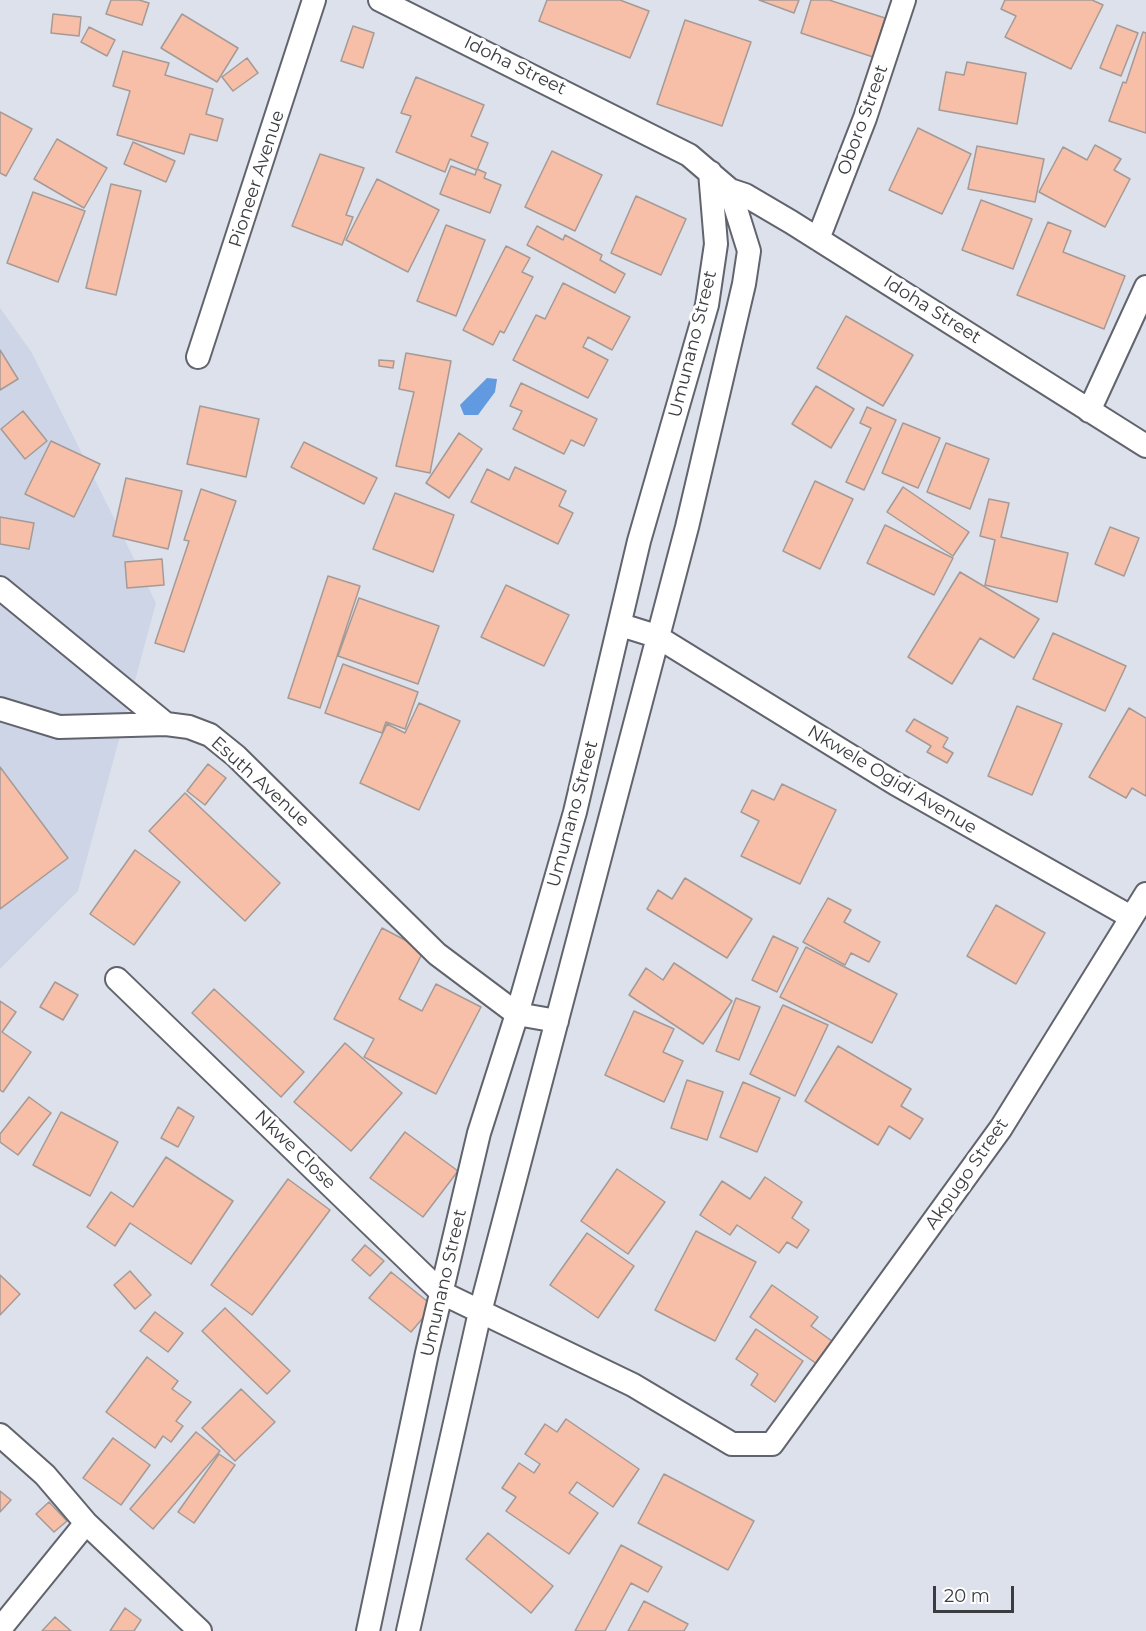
<!DOCTYPE html>
<style>
body{margin:0}
#map{position:relative;width:1146px;height:1631px;overflow:hidden;background:#dde1eb;font-family:Montserrat,sans-serif}
canvas{display:block}
.scale{position:absolute;left:933px;top:1586px;width:81px;height:27px;box-sizing:border-box;border:3px solid #3b3c40;border-top:0;padding-left:8px;font-size:18px;line-height:21px;white-space:nowrap;color:#3b3c40;-webkit-text-stroke:4px #fff;paint-order:stroke}
</style>
<div id="map">
<canvas width="1146" height="1631"></canvas>
<div class="scale">20 m</div>
</div>
<script>
const ctx = document.querySelector('canvas').getContext('2d');
ctx.lineJoin = 'round';
function fill(path, color) {
  ctx.fillStyle = color;
  ctx.fill(path, 'evenodd');
}
function shape(rows) {
  const path = new Path2D();
  for (const r of rows) {
    path.moveTo(r[0], r[1]);
    for (let i = 2; i < r.length; i += 2) path.lineTo(r[i], r[i + 1]);
  }
  return path;
}
function strokePath(path, color, width, dash) {
  ctx.strokeStyle = color;
  ctx.lineWidth = width;
  ctx.lineCap = dash ? 'butt' : 'round';
  ctx.setLineDash(dash || []);
  ctx.stroke(path);
}
function write(font, color, halo, rows, align = 'center') {
  ctx.font = font + ' Montserrat,sans-serif';
  ctx.lineWidth = 6;
  ctx.setLineDash([]);
  ctx.textBaseline = 'middle';
  ctx.strokeStyle = halo;
  ctx.fillStyle = color;
  for (const [text, x, y, turn = 0] of rows) {
    ctx.save();
    ctx.translate(x, y);
    ctx.rotate((+turn || 0) * Math.PI / 180);
    ctx.textAlign = isNaN(turn) ? turn : align;
    if (halo) ctx.strokeText(text, 0, 0);
    ctx.fillText(text, 0, 0);
    ctx.restore();
  }
}
const built = shape([
 [0,308,32,353,156,603,78,891,0,969]
]);
const water = shape([
 [487,378,497,379,495,392,478,415,464,415,460,405]
]);
const building = shape([
 [111,0,139,0,149,3,142,25,106,14,111,0],
 [547,0,620,0,649,11,630,58,539,21,547,0],
 [759,0,799,0,794,13,759,0],
 [811,0,829,0,885,18,873,57,801,33,811,0],
 [1005,0,1092,0,1103,5,1071,69,1005,37,1016,16,1001,9,1005,0],
 [53,14,81,17,79,36,51,33,53,14],
 [182,14,238,48,217,82,161,48,182,14],
 [685,20,751,42,722,126,657,104,685,20],
 [1117,25,1138,33,1121,76,1100,68,1117,25],
 [353,26,374,33,363,68,341,61,353,26],
 [89,27,115,40,107,56,81,42,89,27],
 [1143,32,1146,33,1146,133,1109,121,1123,82,1126,83,1143,32],
 [123,51,169,63,165,75,213,89,206,114,223,119,217,141,190,134,184,154,117,135,130,91,113,86,123,51],
 [247,58,258,73,233,91,222,77,247,58],
 [967,62,1026,73,1017,124,939,110,946,72,964,75,967,62],
 [416,77,484,105,471,136,488,143,477,170,450,159,445,172,396,152,411,116,401,113,416,77],
 [0,112,32,129,6,176,0,173,0,112],
 [918,128,971,154,942,214,889,190,918,128],
 [57,139,107,168,84,208,34,179,57,139],
 [133,142,175,161,166,182,124,164,133,142],
 [1095,145,1121,159,1114,170,1130,179,1105,227,1039,192,1063,147,1087,160,1095,145],
 [977,146,1044,159,1035,202,968,189,977,146],
 [552,151,602,175,575,231,525,207,552,151],
 [320,154,364,168,346,215,353,217,342,245,292,226,320,154],
 [451,166,475,175,477,169,486,173,484,178,501,185,490,213,440,194,451,166],
 [377,179,439,210,408,272,346,240,377,179],
 [111,184,141,191,116,295,86,288,111,184],
 [33,192,85,211,58,282,7,263,33,192],
 [636,196,686,219,661,275,611,253,636,196],
 [981,200,1032,219,1013,269,962,250,981,200],
 [1048,222,1071,231,1063,252,1125,276,1104,329,1017,295,1048,222],
 [446,225,485,240,456,316,417,301,446,225],
 [537,226,563,240,565,235,602,255,600,260,625,274,615,293,527,245,537,226],
 [506,246,530,258,522,272,533,277,504,333,500,331,493,345,463,330,506,246],
 [563,283,630,317,612,350,588,337,583,347,608,360,588,398,513,360,536,315,545,319,563,283],
 [846,316,913,355,883,406,817,368,846,316],
 [0,350,18,379,0,390,0,350],
 [406,353,451,361,430,473,396,466,414,392,399,389,406,353],
 [379,360,394,361,393,368,379,366,379,360],
 [521,383,597,419,584,446,571,440,564,454,513,429,522,411,510,406,521,383],
 [816,386,854,409,831,448,792,424,816,386],
 [200,406,259,419,246,477,187,464,200,406],
 [867,407,896,420,864,490,846,482,871,428,860,423,867,407],
 [23,411,47,441,25,459,1,429,23,411],
 [903,423,940,438,918,488,882,473,903,423],
 [459,433,482,449,449,498,426,483,459,433],
 [51,441,100,464,74,517,25,494,51,441],
 [304,442,377,478,364,504,291,467,304,442],
 [946,443,989,459,970,509,927,492,946,443],
 [515,467,566,491,559,506,573,513,558,544,471,502,487,469,509,480,515,467],
 [126,478,182,491,168,549,113,536,126,478],
 [815,481,853,499,820,569,783,551,815,481],
 [903,487,969,532,953,556,887,512,903,487],
 [201,489,236,501,184,652,155,643,189,541,184,540,201,489],
 [395,493,454,515,433,572,373,549,395,493],
 [989,499,1009,503,1001,537,1068,553,1057,602,985,585,995,540,980,536,989,499],
 [0,517,34,523,29,549,0,544,0,517],
 [885,525,953,558,934,595,867,563,885,525],
 [1110,527,1139,538,1124,576,1095,564,1110,527],
 [162,559,164,585,127,588,125,562,162,559],
 [960,572,1039,619,1014,658,980,638,952,684,908,657,960,572],
 [328,576,360,586,320,708,288,698,328,576],
 [506,585,569,615,544,666,481,637,506,585],
 [359,598,439,626,418,684,338,656,359,598],
 [1053,633,1126,666,1105,711,1033,679,1053,633],
 [343,664,418,692,405,729,386,722,382,733,325,713,343,664],
 [419,703,460,721,419,810,360,783,387,724,405,733,419,703],
 [1017,706,1062,724,1032,795,988,776,1017,706],
 [1129,708,1146,718,1146,796,1132,788,1126,798,1089,777,1129,708],
 [914,719,948,738,943,747,953,753,947,763,927,752,931,746,906,731,914,719],
 [208,764,226,778,205,805,187,791,208,764],
 [0,767,68,858,0,909,0,767],
 [782,784,836,810,800,884,741,856,759,821,741,812,752,790,774,800,782,784],
 [185,793,280,883,245,921,149,831,185,793],
 [135,850,180,882,134,945,90,914,135,850],
 [685,878,752,919,727,958,647,909,658,890,672,899,685,878],
 [828,898,851,910,844,922,880,942,869,962,851,953,845,965,803,942,828,898],
 [996,905,1045,933,1016,984,967,956,996,905],
 [382,928,424,950,399,999,422,1011,436,984,481,1007,436,1094,364,1057,374,1039,334,1019,382,928],
 [773,936,798,948,777,992,752,980,773,936],
 [806,947,897,994,872,1043,780,997,806,947],
 [674,963,732,1001,703,1044,629,995,646,968,663,980,674,963],
 [55,982,78,995,63,1020,40,1007,55,982],
 [214,989,304,1072,281,1097,192,1013,214,989],
 [736,998,760,1007,739,1060,716,1051,736,998],
 [0,1001,16,1012,2,1032,31,1052,3,1092,0,1090,0,1001],
 [783,1005,828,1025,795,1096,750,1074,783,1005],
 [634,1011,674,1029,663,1052,683,1061,664,1102,605,1075,634,1011],
 [345,1043,402,1093,351,1151,294,1102,345,1043],
 [838,1046,911,1089,901,1106,923,1119,910,1139,889,1126,878,1145,805,1101,838,1046],
 [687,1080,723,1092,707,1140,671,1128,687,1080],
 [743,1082,780,1098,757,1152,720,1137,743,1082],
 [29,1097,51,1113,18,1155,0,1142,0,1134,29,1097],
 [178,1107,194,1117,178,1147,161,1138,178,1107],
 [61,1112,118,1142,90,1196,33,1165,61,1112],
 [405,1132,458,1171,423,1217,370,1178,405,1132],
 [166,1157,233,1201,191,1264,130,1223,115,1246,87,1227,111,1192,133,1207,166,1157],
 [617,1169,665,1202,628,1254,581,1221,617,1169],
 [765,1177,802,1202,792,1218,809,1230,797,1248,787,1242,779,1253,737,1225,730,1235,700,1215,722,1181,750,1199,765,1177],
 [288,1179,330,1210,252,1315,211,1285,288,1179],
 [696,1231,756,1262,715,1341,655,1310,696,1231],
 [587,1233,634,1266,598,1318,550,1285,587,1233],
 [365,1245,384,1261,370,1276,352,1260,365,1245],
 [130,1271,151,1295,135,1309,114,1285,130,1271],
 [391,1272,433,1306,411,1332,369,1298,391,1272],
 [0,1275,20,1294,0,1315,0,1275],
 [772,1285,818,1317,811,1326,839,1346,824,1369,750,1317,772,1285],
 [225,1308,290,1371,267,1394,202,1331,225,1308],
 [155,1312,183,1333,168,1352,140,1331,155,1312],
 [756,1329,803,1361,775,1402,751,1385,758,1374,736,1359,756,1329],
 [147,1357,178,1381,172,1389,191,1402,176,1421,183,1426,171,1442,163,1436,155,1448,106,1412,147,1357],
 [241,1389,275,1422,235,1461,202,1428,241,1389],
 [566,1419,639,1469,613,1507,577,1482,569,1493,598,1513,569,1554,506,1511,516,1497,502,1488,519,1463,534,1473,540,1464,525,1454,545,1424,557,1432,566,1419],
 [196,1432,220,1451,153,1529,130,1509,196,1432],
 [113,1438,150,1465,121,1505,83,1478,113,1438],
 [219,1454,235,1465,194,1523,178,1512,219,1454],
 [664,1474,754,1521,728,1570,638,1523,664,1474],
 [0,1491,11,1500,0,1512,0,1491],
 [49,1502,67,1521,54,1532,36,1514,49,1502],
 [488,1533,553,1586,531,1613,466,1559,488,1533],
 [621,1545,662,1567,648,1592,631,1583,605,1631,575,1631,621,1545],
 [644,1601,688,1624,684,1631,628,1631,644,1601],
 [125,1608,141,1620,134,1631,110,1631,125,1608],
 [55,1617,71,1631,42,1631,55,1617]
]);
const minor = shape([
 [380,0,689,155,730,190,749,251,744,284,687,527,480,1312,408,1631],
 [721,191,730,190,745,195,791,222,1146,446],
 [818,239,865,118,904,0],
 [198,357,314,0],
 [1089,411,1146,287],
 [0,588,166,724],
 [621,625,656,636,896,784,1131,917],
 [0,709,59,727,166,724,189,727,210,735,236,756,437,954,517,1014,557,1021],
 [117,979,442,1293,633,1385,732,1444,772,1444,1001,1128,1146,894],
 [0,1435,45,1475,86,1523,200,1631],
 [0,1629,86,1523],
 [368,1631,427,1353,479,1133,517,1014,575,812,639,541,707,305,716,244,710,172]
]);
const streetNames = [
 ["Idoha Street",515,66,26],
 ["Oboro Street",863,120,-70],
 ["Pioneer Avenue",257,179,-72],
 ["Idoha Street",932,310,32],
 ["Umunano Street",693,344,-76],
 ["Nkwele Ogidi Avenue",892,780,31],
 ["Esuth Avenue",260,782,42],
 ["Umunano Street",573,814,-75],
 ["Nkwe Close",295,1150,44],
 ["Akpugo Street",967,1174,-55],
 ["Umunano Street",444,1283,-77]
];
fill(built, '#ced5e6');
fill(water, '#619ae0');
fill(building, '#f7bea8');
strokePath(building, '#a59a96', 1.5);
strokePath(minor, '#61646d', 26);
strokePath(minor, '#fff', 22);
write('18px', '#3b3c40', '#fff', streetNames);
</script>
